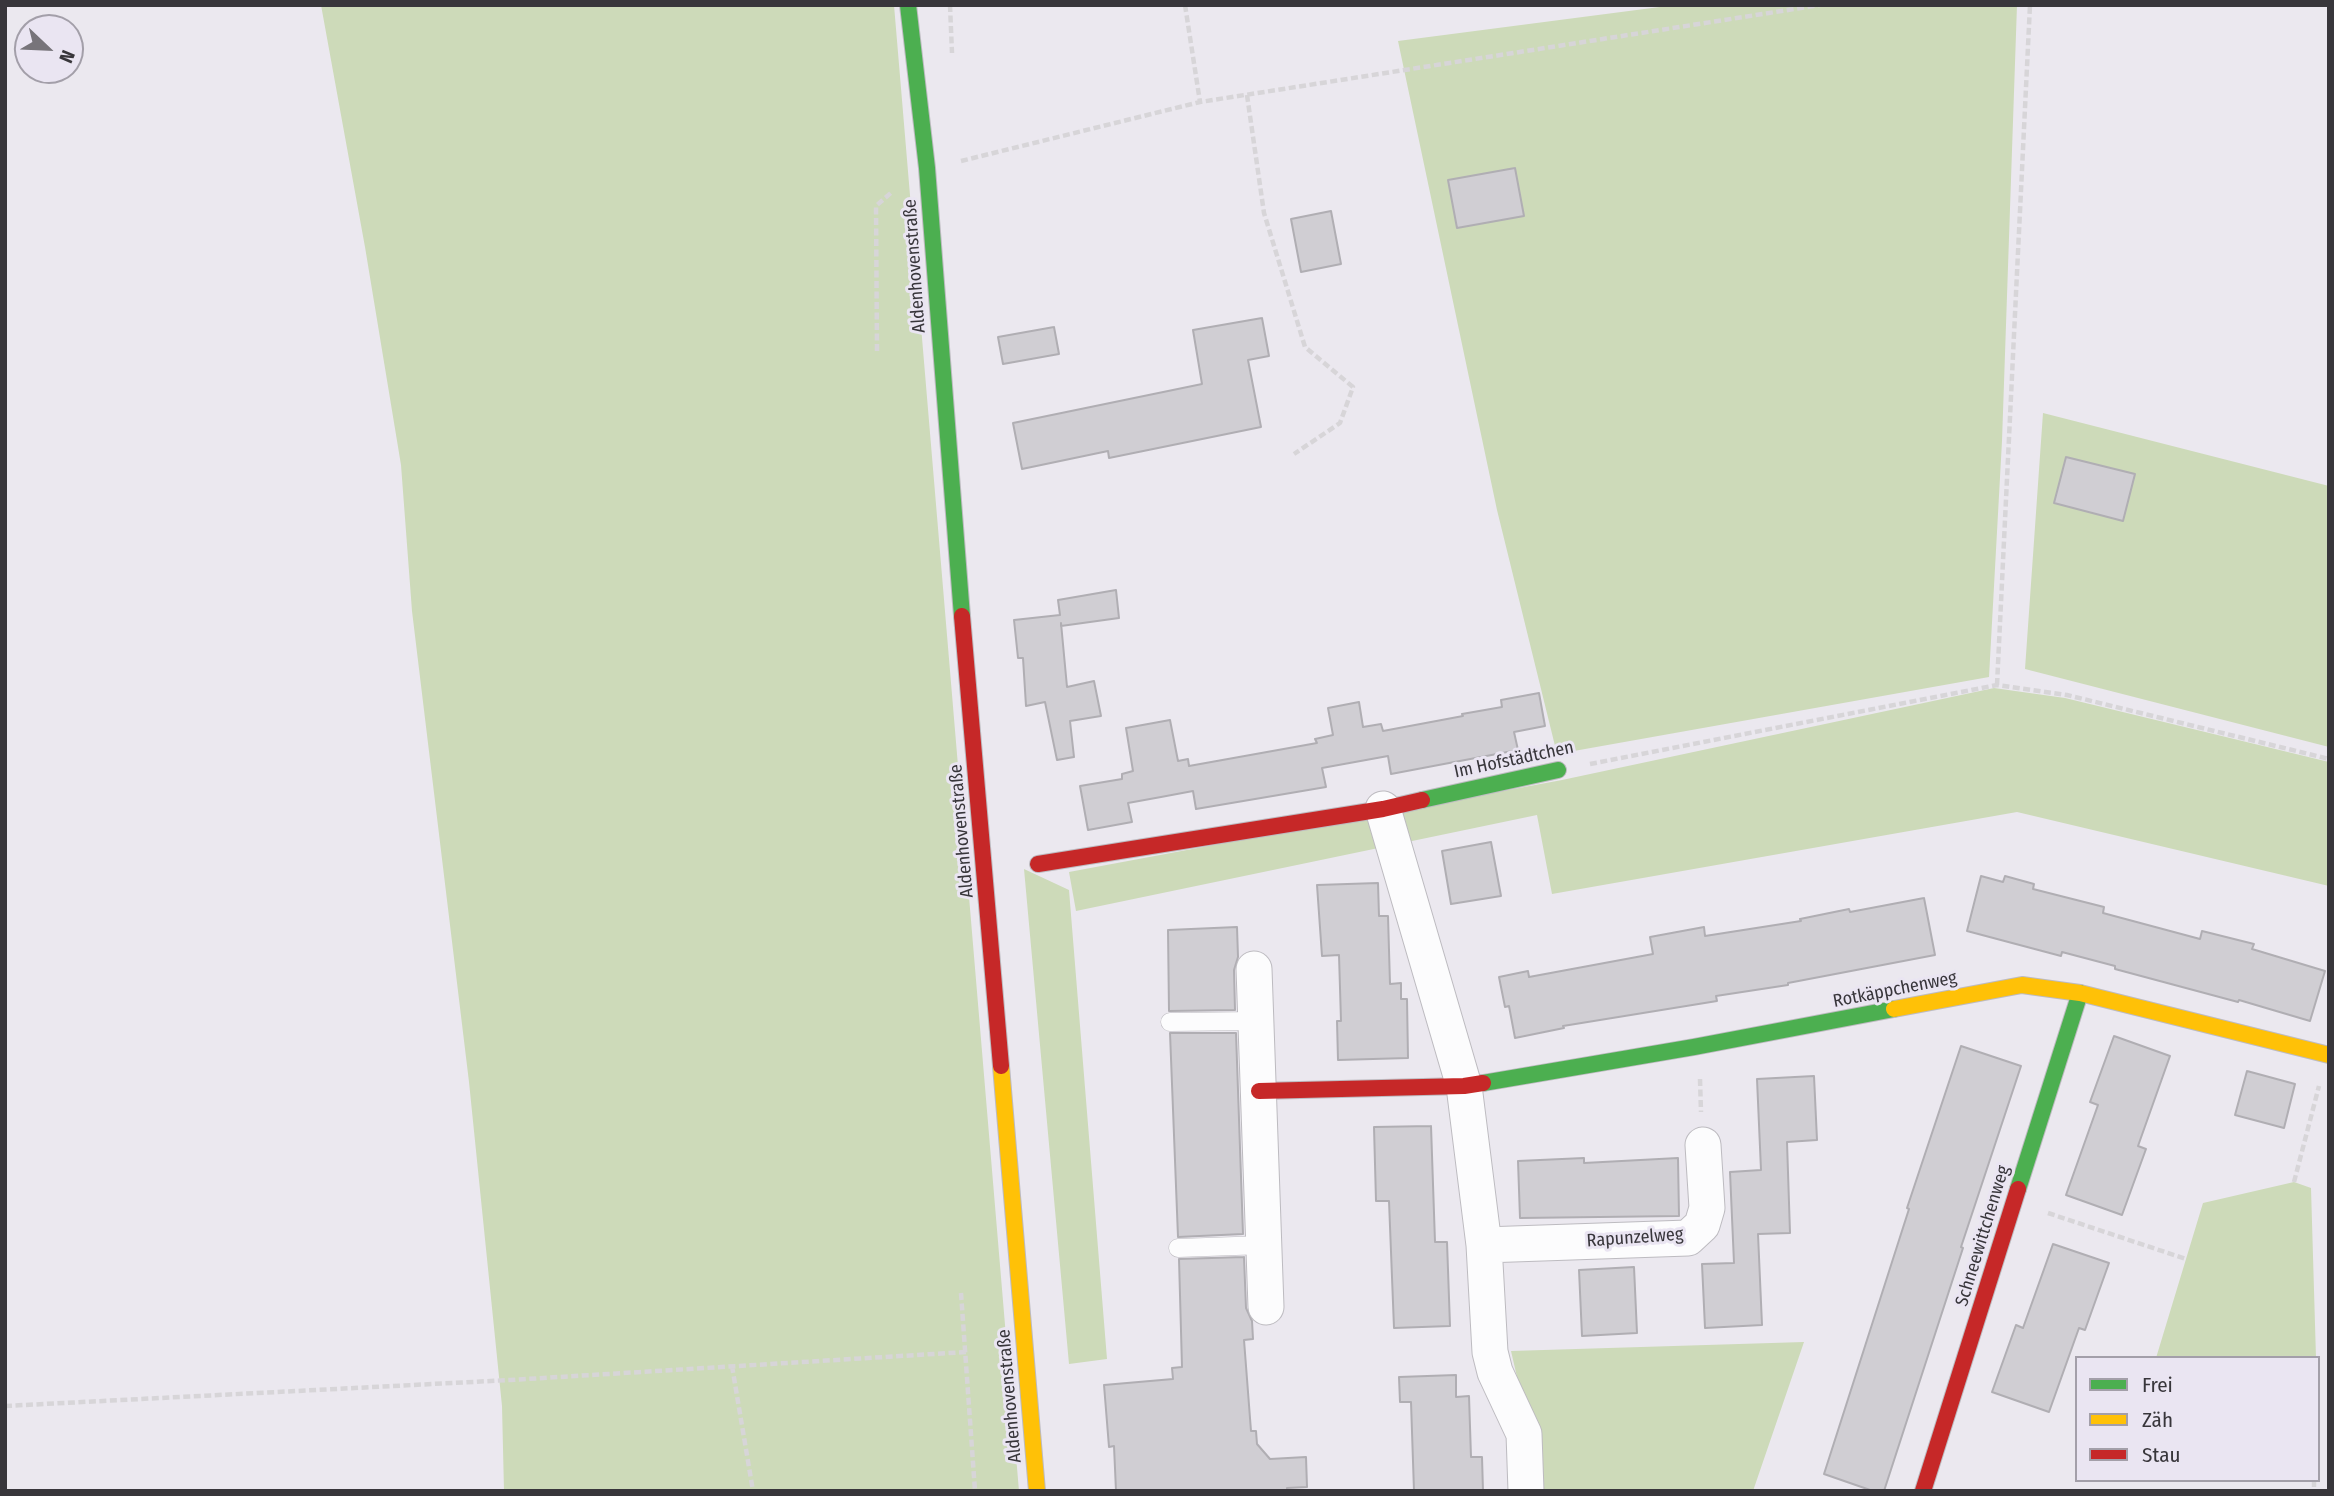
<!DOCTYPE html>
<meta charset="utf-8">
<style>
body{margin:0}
#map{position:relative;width:2334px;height:1496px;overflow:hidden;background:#ebe8ef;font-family:"Fira Sans Condensed",sans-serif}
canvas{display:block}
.frame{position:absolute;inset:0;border:7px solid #38363b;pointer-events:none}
.legend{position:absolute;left:2075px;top:1356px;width:245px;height:126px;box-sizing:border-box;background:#eae5f2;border:2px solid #a39fa9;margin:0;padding:9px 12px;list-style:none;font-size:21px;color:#38363b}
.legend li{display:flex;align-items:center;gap:14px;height:35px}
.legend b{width:35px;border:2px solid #a39fa9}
.north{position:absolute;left:14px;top:14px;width:70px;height:70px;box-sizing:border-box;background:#eae5f2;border:2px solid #a39fa9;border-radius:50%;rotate:113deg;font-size:19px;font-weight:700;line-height:28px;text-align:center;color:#38363b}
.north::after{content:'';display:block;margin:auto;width:24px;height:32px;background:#77747a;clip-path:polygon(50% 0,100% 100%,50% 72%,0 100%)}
</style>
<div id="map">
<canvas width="2334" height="1496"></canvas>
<div class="frame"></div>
<ul class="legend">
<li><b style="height:9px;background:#4caf50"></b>Frei</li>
<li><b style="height:9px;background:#ffc107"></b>Zäh</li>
<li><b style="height:9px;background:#c62828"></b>Stau</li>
</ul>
<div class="north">N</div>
</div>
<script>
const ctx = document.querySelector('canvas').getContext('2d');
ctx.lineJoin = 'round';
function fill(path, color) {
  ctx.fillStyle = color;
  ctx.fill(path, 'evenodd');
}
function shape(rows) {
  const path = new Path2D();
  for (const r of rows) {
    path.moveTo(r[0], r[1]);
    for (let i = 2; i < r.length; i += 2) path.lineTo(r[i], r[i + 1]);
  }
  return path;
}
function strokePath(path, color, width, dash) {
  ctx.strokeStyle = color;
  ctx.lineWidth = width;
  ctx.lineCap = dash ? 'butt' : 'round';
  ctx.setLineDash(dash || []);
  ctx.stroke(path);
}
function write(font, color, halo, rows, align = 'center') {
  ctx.font = font + ' "Fira Sans Condensed",sans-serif';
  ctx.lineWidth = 6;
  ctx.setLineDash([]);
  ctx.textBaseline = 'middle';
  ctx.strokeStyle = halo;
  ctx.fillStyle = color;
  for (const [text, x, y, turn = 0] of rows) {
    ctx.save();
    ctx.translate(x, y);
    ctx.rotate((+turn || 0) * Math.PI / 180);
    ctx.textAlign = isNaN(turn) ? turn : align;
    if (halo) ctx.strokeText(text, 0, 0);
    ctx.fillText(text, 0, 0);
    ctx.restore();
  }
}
const green = shape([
 [321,5,894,5,1019,1491,504,1491,502,1406,469,1082,412,611,401,465,365,247],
 [1675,5,2017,5,2002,441,1989,677,1557,754,1497,510,1398,41],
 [2043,413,2329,486,2329,747,2025,669],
 [1994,688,2065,698,2329,762,2329,886,2017,812,1552,894,1537,815,1076,911,1069,872,1562,780],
 [1024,869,1069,890,1107,1359,1069,1364],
 [2294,1182,2311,1188,2316,1358,2156,1358,2203,1203],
 [1804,1342,1753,1491,1543,1491,1541,1430,1517,1377,1511,1351]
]);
const building = shape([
 [1515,168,1524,216,1457,228,1448,180,1515,168],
 [1331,211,1341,264,1301,272,1291,219,1331,211],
 [1262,318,1269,356,1248,360,1261,427,1109,458,1108,451,1022,469,1013,423,1202,384,1193,330,1262,318],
 [1054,327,1059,354,1003,364,998,337,1054,327],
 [2066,457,2135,474,2123,521,2054,503,2066,457],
 [1116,590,1119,618,1061,626,1061,623,1067,687,1094,681,1101,716,1070,721,1074,757,1057,760,1045,702,1026,706,1023,658,1018,658,1014,620,1060,615,1058,600,1116,590],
 [1539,693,1545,726,1514,732,1518,750,1391,774,1388,756,1322,768,1326,787,1196,809,1193,791,1161,797,1128,803,1132,822,1088,830,1080,786,1122,779,1122,774,1133,771,1126,728,1170,720,1178,761,1188,759,1189,766,1317,743,1315,739,1333,735,1328,708,1359,702,1363,727,1381,724,1383,731,1463,716,1462,714,1502,707,1501,700,1539,693],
 [1491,842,1501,896,1451,904,1442,851,1491,842],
 [1981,876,2003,882,2005,876,2034,884,2033,889,2104,907,2103,913,2200,939,2202,931,2254,944,2252,949,2325,971,2310,1021,2239,1000,2238,1002,2115,969,2115,966,2062,952,2061,956,1967,931,1981,876],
 [1378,883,1379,916,1388,916,1390,984,1401,983,1401,999,1407,999,1408,1058,1338,1060,1337,1021,1341,1021,1339,955,1322,956,1317,885,1378,883],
 [1924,898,1935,955,1788,983,1788,985,1716,996,1717,1001,1563,1026,1564,1028,1515,1038,1509,1006,1505,1007,1499,977,1528,971,1529,977,1653,954,1650,937,1704,927,1705,936,1801,921,1800,919,1849,909,1850,912,1924,898],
 [1237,927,1238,957,1234,970,1235,1010,1169,1011,1168,930,1237,927],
 [1170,1033,1236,1033,1243,1234,1178,1237,1170,1033],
 [2114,1036,2170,1056,2138,1146,2146,1149,2122,1215,2066,1195,2098,1105,2090,1102,2114,1036],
 [1961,1046,2021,1066,1961,1247,1963,1248,1884,1491,1873,1491,1824,1474,1909,1209,1907,1208,1961,1046],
 [2247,1071,2295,1084,2284,1128,2235,1115,2247,1071],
 [1814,1076,1817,1140,1787,1142,1790,1233,1758,1234,1762,1325,1705,1328,1702,1264,1734,1263,1730,1172,1761,1170,1757,1079,1814,1076],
 [1431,1126,1435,1242,1447,1242,1450,1326,1394,1328,1389,1201,1376,1201,1374,1127,1431,1126],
 [1584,1158,1584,1163,1678,1158,1679,1216,1520,1218,1518,1161,1584,1158],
 [2053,1244,2109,1263,2085,1330,2079,1328,2049,1412,1992,1392,2016,1325,2023,1328,2053,1244],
 [1244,1257,1246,1308,1252,1321,1253,1339,1244,1340,1251,1431,1256,1431,1257,1444,1270,1459,1306,1457,1307,1487,1287,1488,1287,1491,1116,1491,1114,1446,1109,1447,1104,1385,1173,1379,1172,1368,1182,1367,1179,1259,1244,1257],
 [1634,1267,1637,1333,1582,1336,1579,1270,1634,1267],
 [1456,1375,1456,1397,1469,1396,1471,1457,1482,1457,1483,1491,1414,1491,1411,1402,1400,1402,1399,1377,1456,1375]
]);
const path = shape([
 [950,5,952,53],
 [1185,5,1200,102],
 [1247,95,1264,213,1305,347,1353,387,1340,423,1294,454],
 [961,161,1200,102,1820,5],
 [877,351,876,206,893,191],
 [1997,685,2030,5],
 [1590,764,1997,685,2067,695,2329,759],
 [1700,1079,1701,1112],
 [2294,1182,2319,1086],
 [2048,1213,2186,1259],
 [961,1293,975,1491],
 [732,1366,753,1491],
 [5,1406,510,1380,966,1352],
 [2314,1480,2314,1491]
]);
const lane = shape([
 [1170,1022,1256,1021],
 [1178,1248,1264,1245]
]);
const street = shape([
 [1383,809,1464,1086,1484,1245,1490,1352,1495,1372,1524,1434,1526,1491],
 [1254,969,1266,1307],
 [1484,1245,1688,1238,1702,1225,1707,1208,1703,1145]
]);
const fast = shape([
 [908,5,927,168,962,616],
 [1422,800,1558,770],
 [1483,1083,1694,1047,1894,1009],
 [2018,1189,2080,993]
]);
const slow = shape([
 [1894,1009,2022,985,2080,993,2329,1055],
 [1001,1066,1037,1491]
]);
const jam = shape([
 [962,616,1001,1066],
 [1038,864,1383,809,1422,800],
 [1259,1091,1464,1086,1483,1083],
 [1923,1491,2018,1189]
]);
const streetNames = [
 ["Aldenhovenstraße",915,266,-94],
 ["Im Hofstädtchen",1514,760,-12],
 ["Aldenhovenstraße",962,831,-95],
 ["Rotkäppchenweg",1895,990,-11],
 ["Schneewittchenweg",1983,1236,-73],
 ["Rapunzelweg",1635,1238,-4],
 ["Aldenhovenstraße",1010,1396,-95]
];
fill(green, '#cddab9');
fill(building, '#d0ced3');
strokePath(building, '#b0aeb3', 2);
strokePath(lane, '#bdbbc0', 19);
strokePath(street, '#bdbbc0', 37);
strokePath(fast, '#bdbbc0', 18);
strokePath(slow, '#bdbbc0', 18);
strokePath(jam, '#bdbbc0', 18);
strokePath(path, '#d7d5d8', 4.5, [7, 3.5]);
strokePath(lane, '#fcfcfd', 18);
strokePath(street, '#fcfcfd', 35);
strokePath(fast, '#4caf50', 16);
strokePath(slow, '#ffc107', 16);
strokePath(jam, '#c62828', 16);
write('18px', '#38363b', '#eae5f2', streetNames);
</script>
